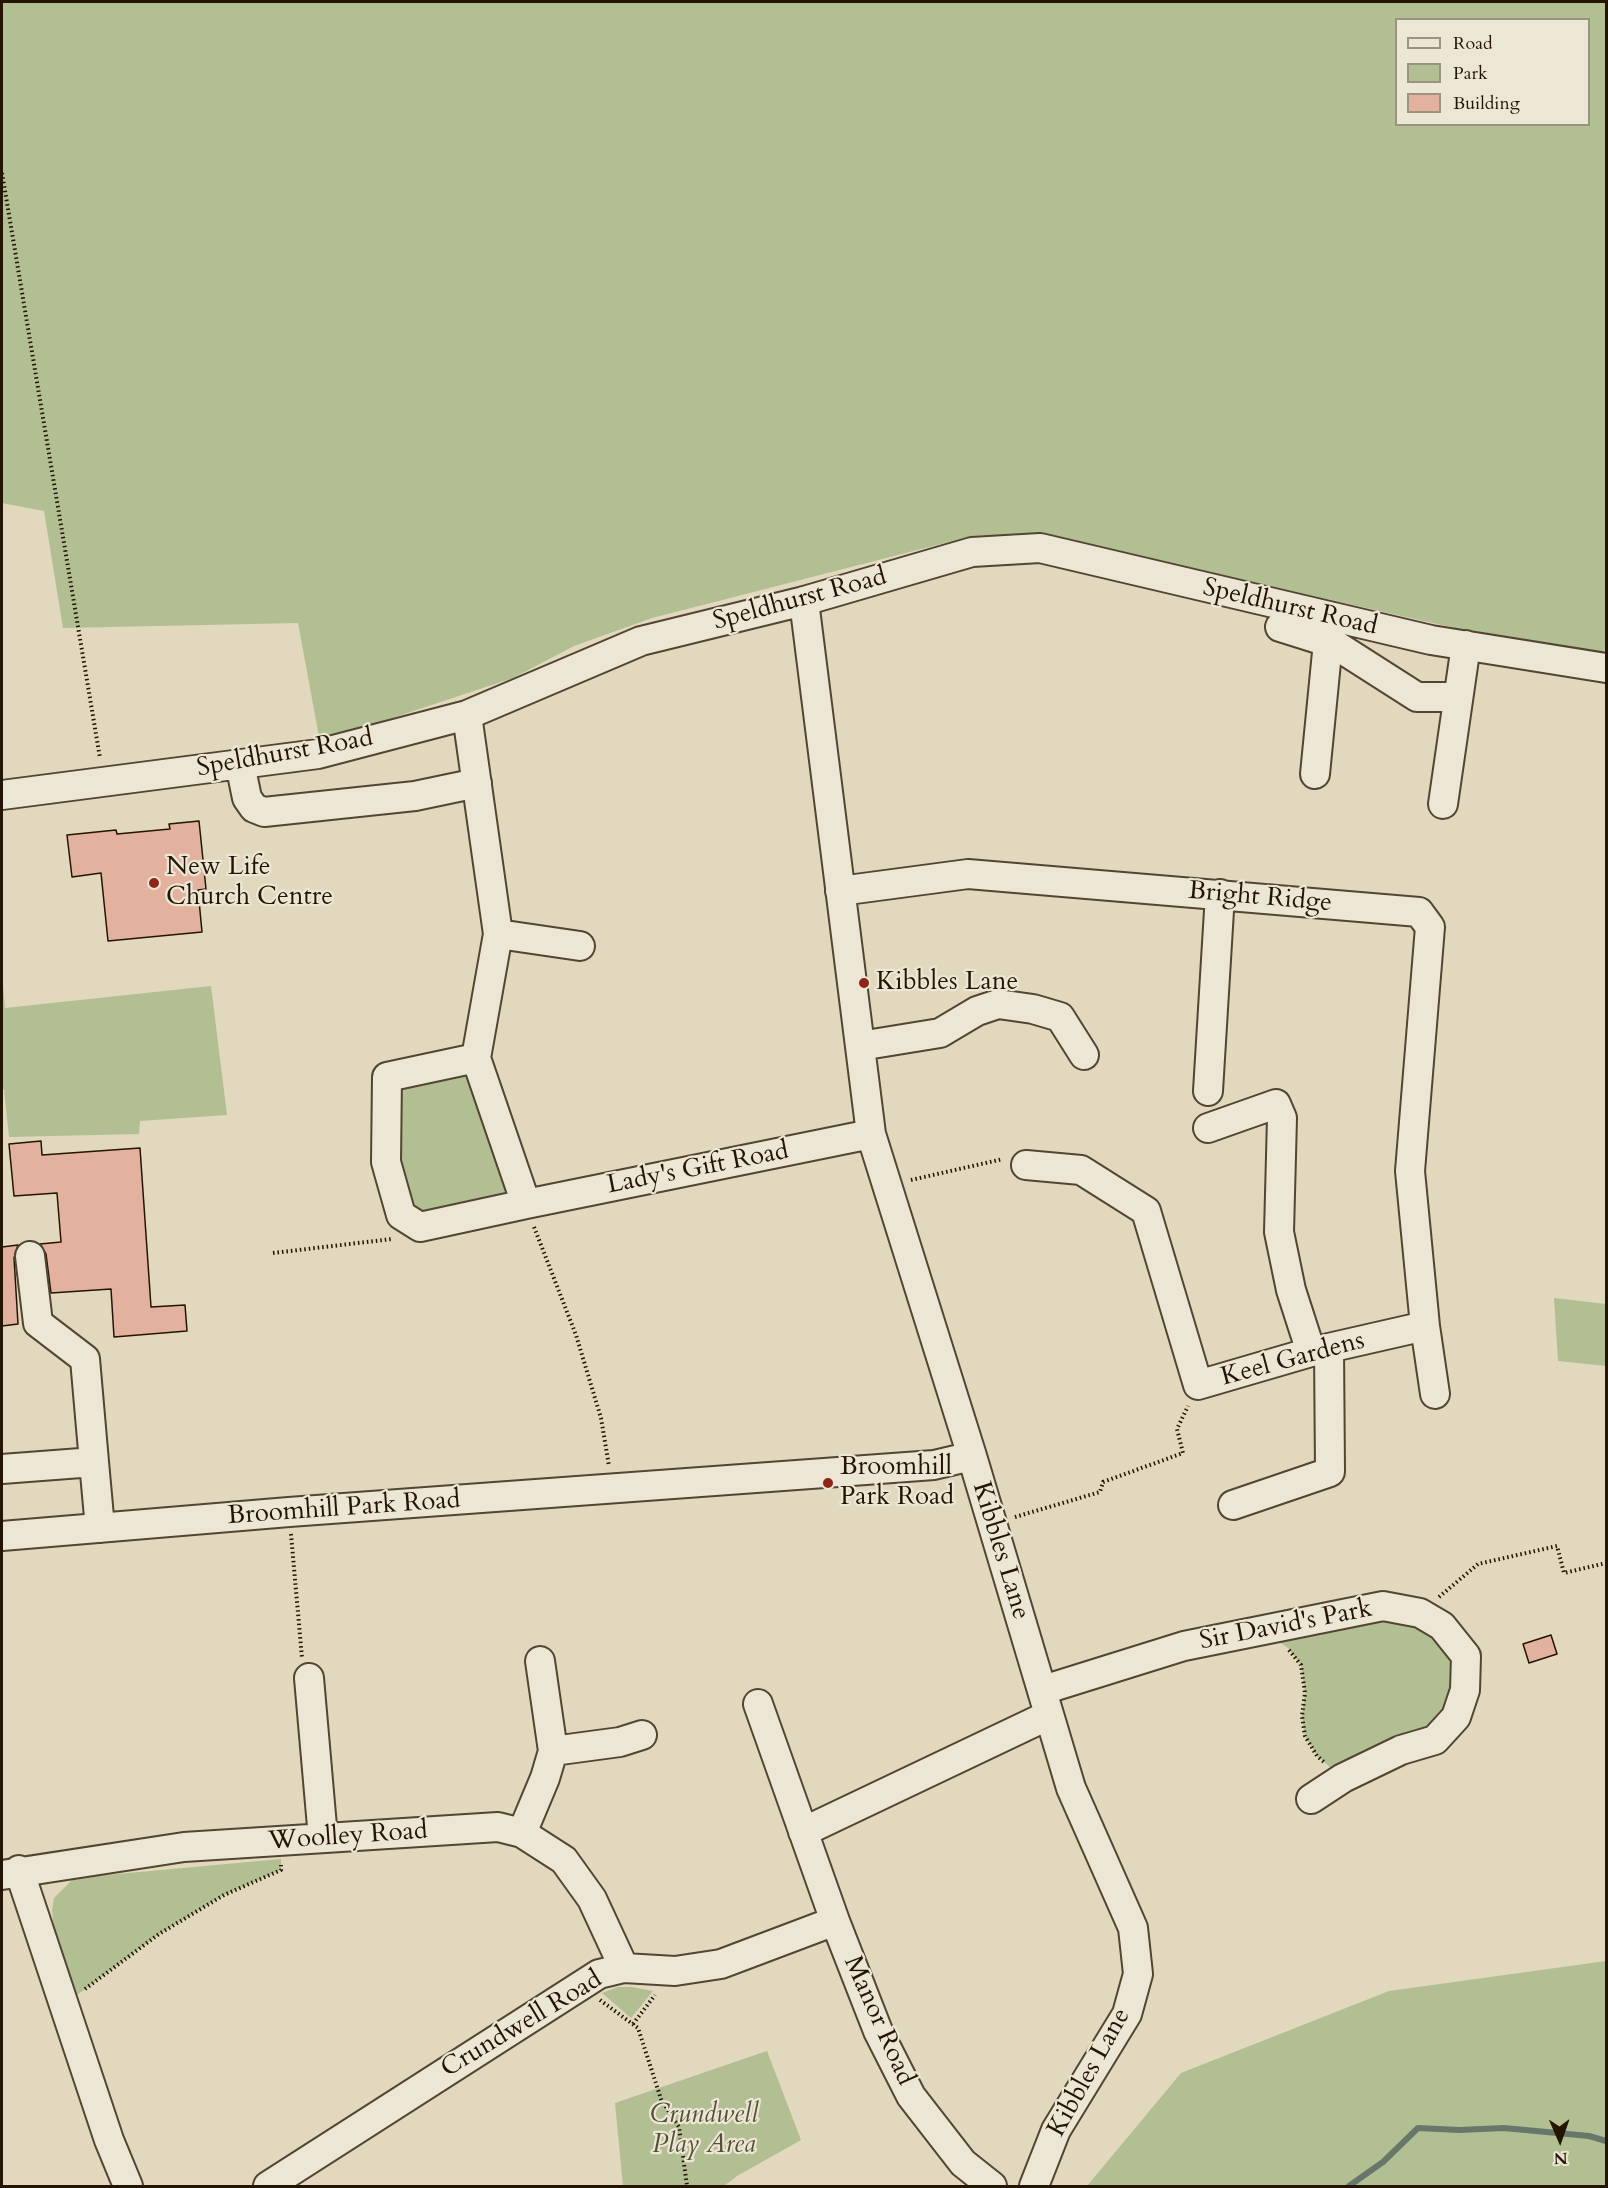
<!DOCTYPE html>
<style>
body{margin:0}
#map{position:relative;width:1608px;height:2188px;overflow:hidden;background:#e1d8be;font-family:Cardo,serif}
canvas{display:block}
.frame{position:absolute;inset:0;border:3px solid #241402;pointer-events:none}
.legend{position:absolute;left:1395px;top:18px;width:195px;height:108px;box-sizing:border-box;background:#ece6d5;border:2px solid #9c9281;margin:0;padding:8px 10px;list-style:none;font-size:18px;color:#241402}
.legend li{display:flex;align-items:center;gap:12px;height:30px}
.legend b{width:30px;border:2px solid #9c9281}
.north{position:absolute;left:1530px;top:2110px;width:60px;height:60px;-webkit-text-stroke:4px #ece6d5;paint-order:stroke;rotate:178deg;font-size:16px;font-weight:700;line-height:24px;text-align:center;color:#241402}
.north::after{content:'';display:block;margin:auto;width:21px;height:27px;background:#241402;clip-path:polygon(50% 0,100% 100%,50% 72%,0 100%)}
</style>
<div id="map">
<canvas width="1608" height="2188"></canvas>
<div class="frame"></div>
<ul class="legend">
<li><b style="height:8px;background:#ece6d5"></b>Road</li>
<li><b style="height:16px;background:#b1bf93"></b>Park</li>
<li><b style="height:16px;background:#e2b29f"></b>Building</li>
</ul>
<div class="north">N</div>
</div>
<script>
const ctx = document.querySelector('canvas').getContext('2d');
ctx.lineJoin = 'round';
function fill(path, color) {
  ctx.fillStyle = color;
  ctx.fill(path, 'evenodd');
}
function shape(rows) {
  const path = new Path2D();
  for (const r of rows) {
    path.moveTo(r[0], r[1]);
    for (let i = 2; i < r.length; i += 2) path.lineTo(r[i], r[i + 1]);
  }
  return path;
}
function strokePath(path, color, width, dash) {
  ctx.strokeStyle = color;
  ctx.lineWidth = width;
  ctx.lineCap = dash ? 'butt' : 'round';
  ctx.setLineDash(dash || []);
  ctx.stroke(path);
}
function write(font, color, halo, rows, align = 'center') {
  ctx.font = font + ' Cardo,serif';
  ctx.lineWidth = 4.5;
  ctx.setLineDash([]);
  ctx.textBaseline = 'middle';
  ctx.strokeStyle = halo;
  ctx.fillStyle = color;
  for (const [text, x, y, turn = 0] of rows) {
    ctx.save();
    ctx.translate(x, y);
    ctx.rotate((+turn || 0) * Math.PI / 180);
    ctx.textAlign = isNaN(turn) ? turn : align;
    if (halo) ctx.strokeText(text, 0, 0);
    ctx.fillText(text, 0, 0);
    ctx.restore();
  }
}
const green = shape([
 [2,2,1606,2,1606,650,1583,656,1525,644,1041,534,972,536,652,618,574,646,513,678,320,742,298,623,63,628,44,511,2,503],
 [1396,20,1588,20,1588,124,1396,124],
 [2,975,5,1008,211,986,227,1115,140,1121,139,1134,9,1137,4,1089,2,1089],
 [476,1058,526,1204,401,1215,387,1077],
 [1554,1298,1606,1304,1606,1366,1558,1361],
 [1383,1606,1466,1656,1456,1717,1343,1778,1317,1756,1305,1736,1302,1716,1305,1693,1301,1665,1288,1648,1262,1630],
 [281,1859,281,1870,224,1895,159,1934,77,1995,54,1928,52,1910,54,1898,74,1878],
 [1606,1961,1606,2186,1087,2186,1181,2073,1389,1991],
 [618,1987,632,1987,653,1991,631,2018,602,1993],
 [767,2051,801,2140,737,2176,724,2186,623,2186,615,2103]
]);
const stream = shape([
 [1349,2186,1383,2162,1418,2128,1459,2130,1504,2128,1589,2136,1606,2141]
]);
const building = shape([
 [199,821,206,889,198,890,202,932,108,941,101,873,72,877,67,835,116,830,117,834,170,829,169,824,199,821],
 [41,1141,42,1155,140,1148,151,1307,185,1305,187,1331,114,1337,111,1289,51,1293,46,1254,40,1244,61,1242,57,1193,14,1196,9,1144,41,1141],
 [18,1245,14,1258,18,1324,2,1326,2,1247,18,1245],
 [1551,1635,1557,1654,1529,1663,1523,1644,1551,1635]
]);
const path = shape([
 [2,173,100,758],
 [911,1180,1003,1159],
 [534,1227,576,1335,601,1418,609,1466],
 [273,1253,392,1239],
 [1015,1517,1100,1492,1103,1482,1183,1453,1177,1429,1188,1406],
 [291,1534,302,1658],
 [1439,1597,1478,1564,1557,1546,1564,1573,1606,1563],
 [1289,1650,1301,1665,1305,1693,1302,1716,1305,1736,1317,1756,1325,1763],
 [85,1989,159,1934,224,1895,281,1870,281,1865],
 [600,2000,638,2028,661,2099,679,2127,687,2186],
 [633,2024,655,1995]
]);
const minor = shape([
 [804,601,871,1134,972,1456,1071,1788,1133,1928,1138,1974,1127,2014,1056,2130,1034,2186],
 [1280,627,1334,644,1417,697,1458,697],
 [467,715,498,934,476,1058,526,1204,871,1134],
 [240,764,247,798,254,808,264,812,415,796,477,783],
 [1315,774,1328,642],
 [2,795,318,754,467,715,641,641,804,601,972,552,1040,548,1431,640,1606,668],
 [1443,804,1466,645],
 [840,891,968,874,1419,912,1430,927,1410,1171,1425,1326,1311,1352,1198,1385,1146,1211,1081,1170,1026,1165],
 [498,934,580,946],
 [860,1046,940,1033,977,1011,998,1004,1033,1009,1060,1017,1084,1055],
 [476,1058,387,1077,386,1162,401,1215,420,1227,526,1204],
 [1208,1091,1220,894],
 [1208,1128,1276,1104,1282,1118,1279,1232,1291,1290,1311,1352],
 [30,1256,38,1323,85,1359,94,1462],
 [1425,1326,1435,1394],
 [2,1469,94,1462,100,1528],
 [1233,1505,1330,1472,1329,1348],
 [2,1536,289,1512,934,1465,972,1456],
 [309,1678,323,1838],
 [1043,1690,1184,1646,1383,1606,1420,1613,1442,1626,1466,1656,1465,1690,1456,1717,1435,1740,1401,1750,1343,1778,1311,1799],
 [758,1704,835,1921,878,2031,911,2096,963,2163,992,2186],
 [553,1751,620,1742,642,1735],
 [803,1832,1049,1715],
 [522,1833,545,1778,553,1751,540,1661],
 [19,1870,109,2140,128,2186],
 [2,1875,184,1847,498,1827,522,1833,564,1860,592,1899,624,1968],
 [268,2186,599,1974,624,1968,675,1971,721,1964,835,1921]
]);
const markers = [
 [154,883,6,"#8f2418"],
 [864,983,6,"#8f2418"],
 [828,1483,6,"#8f2418"]
];
const streetNames = [
 ["Speldhurst Road",800,600,-15],
 ["Speldhurst Road",1290,608,13],
 ["Speldhurst Road",285,754,-10],
 ["Bright Ridge",1260,898,5],
 ["Lady's Gift Road",698,1169,-11],
 ["Keel Gardens",1293,1360,-15],
 ["Broomhill Park Road",344,1509,-4],
 ["Kibbles Lane",1000,1551,73],
 ["Sir David's Park",1286,1626,-11],
 ["Woolley Road",348,1837,-4],
 ["Manor Road",878,2021,66],
 ["Crundwell Road",522,2025,-31],
 ["Kibbles Lane",1090,2073,-61]
];
const poiNames = [
 ["New Life",166,868],
 ["Church Centre",166,898],
 ["Kibbles Lane",876,983],
 ["Broomhill",840,1468],
 ["Park Road",840,1498]
];
const parkNames = [
 ["Crundwell",704,2116],
 ["Play Area",704,2146]
];
fill(green, '#b1bf93');
strokePath(stream, '#67786b', 6);
fill(building, '#e2b29f');
strokePath(building, '#241402', 1.5);
strokePath(minor, '#534531', 32);
strokePath(path, '#241402', 4, [1.5, 3]);
strokePath(minor, '#ece6d5', 28);
for (const [x, y, r, color] of markers) {
  const dot = new Path2D();
  dot.arc(x, y, r, 0, 2 * Math.PI);
  ctx.fillStyle = color;
  ctx.fill(dot);
  strokePath(dot, '#ece6d5', 2);
}
write('26px', '#241402', '#ece6d5', streetNames);
write('26px', '#241402', '#ece6d5', poiNames, 'left');
write('italic 26px', '#555035', '#ece6d5', parkNames);
</script>
